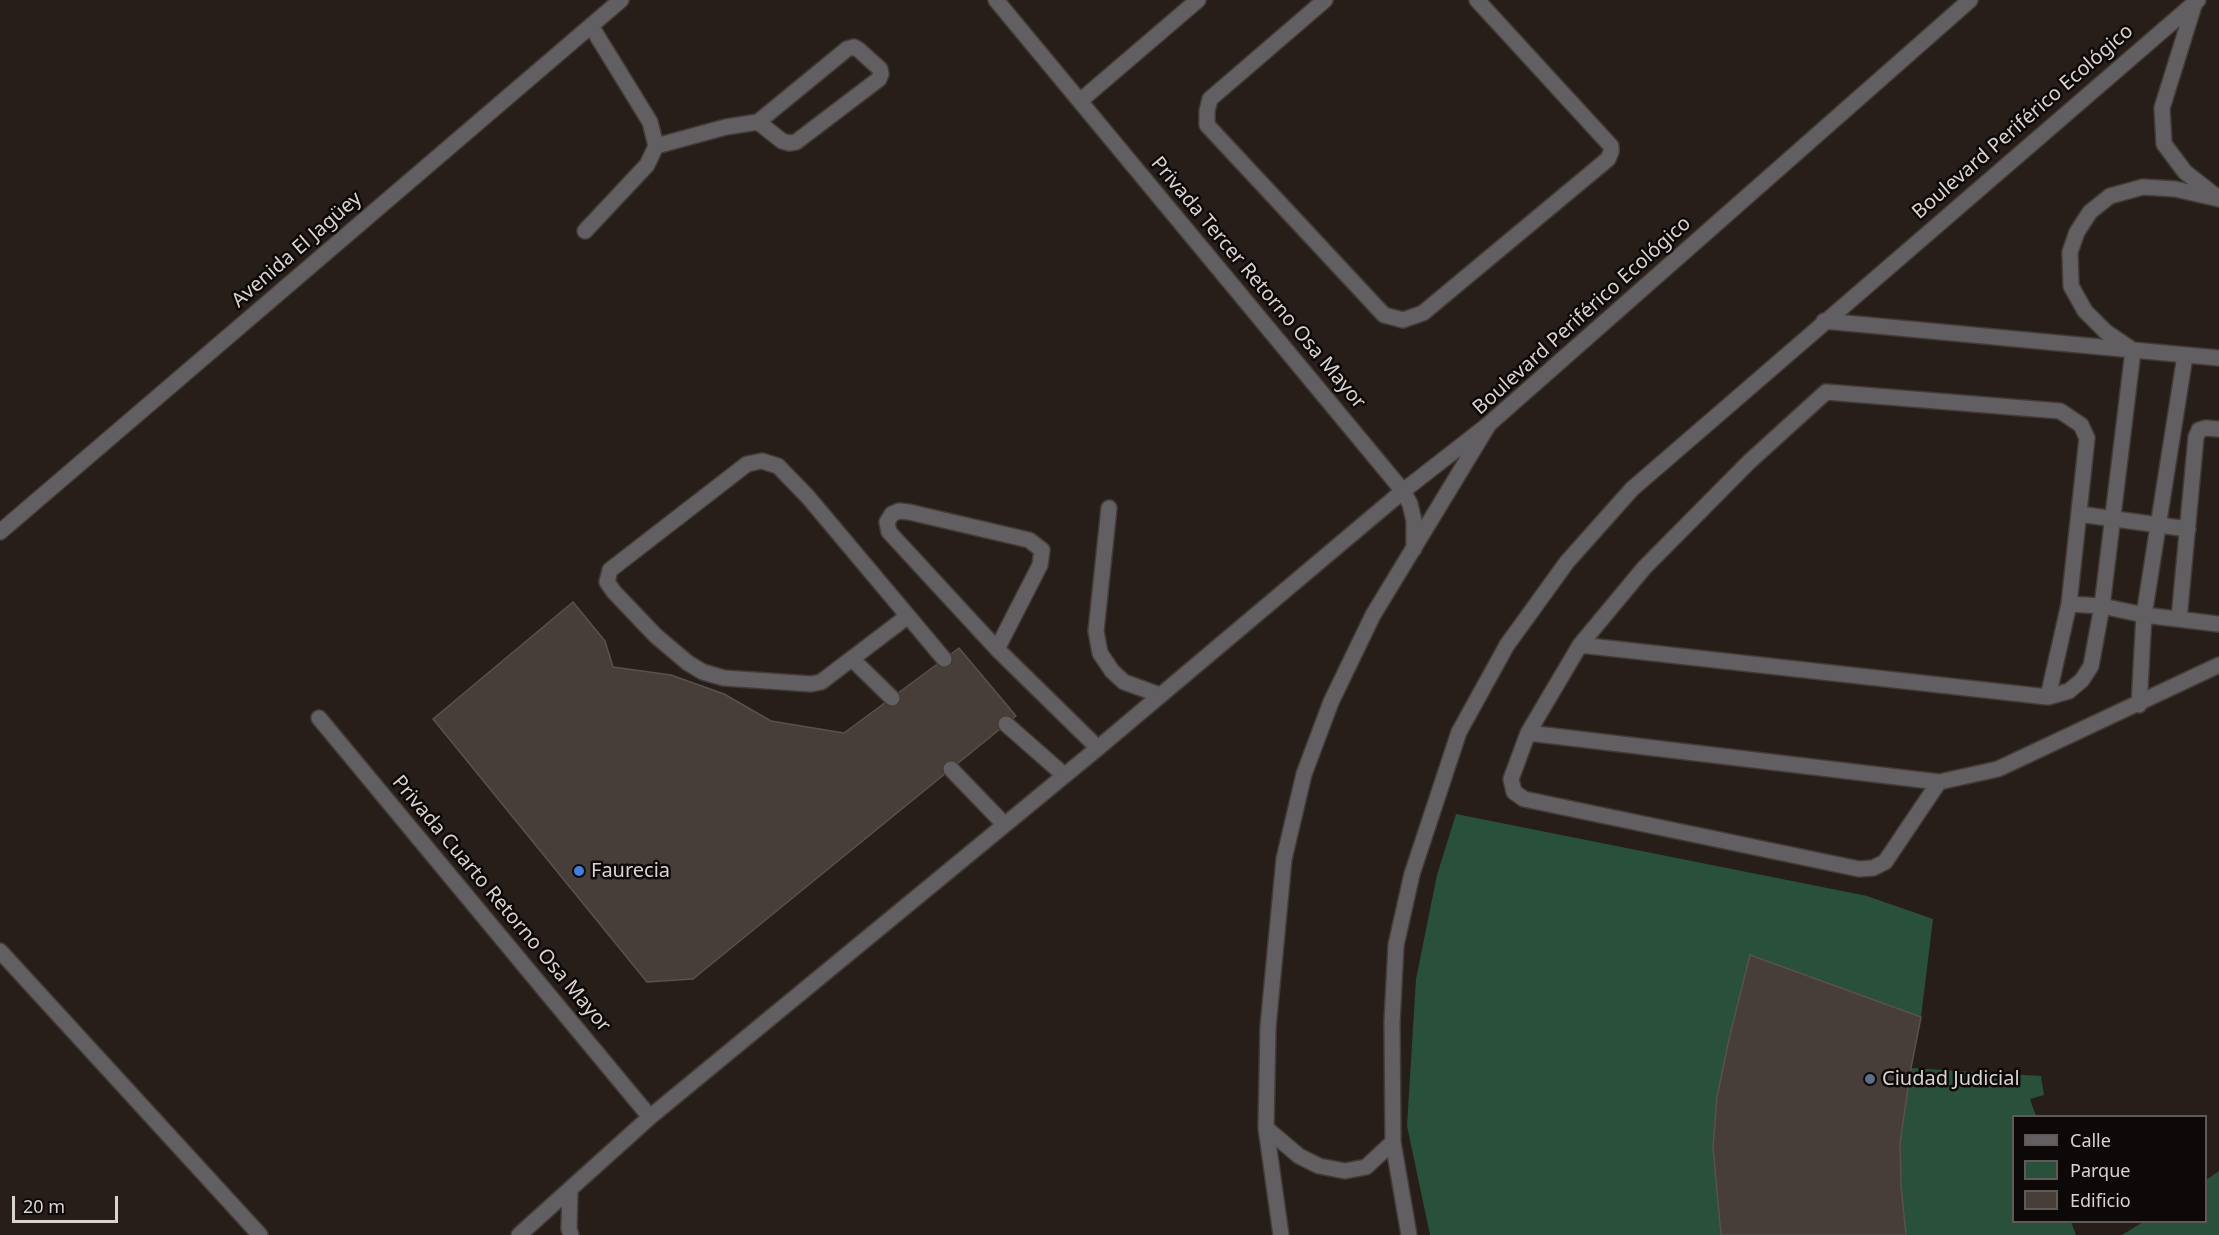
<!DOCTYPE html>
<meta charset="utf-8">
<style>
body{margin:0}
#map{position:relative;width:2219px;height:1235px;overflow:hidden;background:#271e1a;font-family:"Noto Sans",sans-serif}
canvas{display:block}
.legend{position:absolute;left:2012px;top:1115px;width:195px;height:108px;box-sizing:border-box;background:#0d0908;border:2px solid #5f5a58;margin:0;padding:8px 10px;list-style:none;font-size:18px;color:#dad4d1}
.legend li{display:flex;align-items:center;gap:12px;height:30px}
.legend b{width:30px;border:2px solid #5f5a58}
.scale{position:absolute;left:12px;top:1196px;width:106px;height:27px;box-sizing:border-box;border:3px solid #dad4d1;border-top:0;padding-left:8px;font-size:18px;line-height:21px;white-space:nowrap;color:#dad4d1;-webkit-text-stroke:4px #0d0908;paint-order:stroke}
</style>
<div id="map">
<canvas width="2219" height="1235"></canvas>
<ul class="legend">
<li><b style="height:8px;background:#625f62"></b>Calle</li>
<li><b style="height:16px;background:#29503a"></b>Parque</li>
<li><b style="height:16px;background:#473d39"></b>Edificio</li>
</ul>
<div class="scale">20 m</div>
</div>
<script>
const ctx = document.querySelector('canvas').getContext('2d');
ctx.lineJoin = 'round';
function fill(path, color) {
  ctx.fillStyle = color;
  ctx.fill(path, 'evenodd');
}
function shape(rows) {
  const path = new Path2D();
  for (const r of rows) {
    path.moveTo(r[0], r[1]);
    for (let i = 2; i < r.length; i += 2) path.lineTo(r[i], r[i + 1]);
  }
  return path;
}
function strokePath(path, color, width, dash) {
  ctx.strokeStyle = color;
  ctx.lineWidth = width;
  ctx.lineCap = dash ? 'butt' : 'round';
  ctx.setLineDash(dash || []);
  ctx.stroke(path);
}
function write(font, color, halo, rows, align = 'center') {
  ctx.font = font + ' "Noto Sans",sans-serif';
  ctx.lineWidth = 5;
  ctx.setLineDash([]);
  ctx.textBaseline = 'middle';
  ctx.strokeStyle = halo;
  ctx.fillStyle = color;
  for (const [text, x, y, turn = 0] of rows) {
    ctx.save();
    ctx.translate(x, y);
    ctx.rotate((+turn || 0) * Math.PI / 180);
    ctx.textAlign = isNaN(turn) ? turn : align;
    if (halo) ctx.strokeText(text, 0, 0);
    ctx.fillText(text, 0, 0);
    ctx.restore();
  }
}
const green = shape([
 [1456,814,1867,896,1933,919,1921,1017,1750,955,1729,1039,1717,1097,1713,1147,1721,1235,1430,1235,1407,1126,1416,979,1437,875],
 [1911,1068,2041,1076,2044,1095,2030,1099,2036,1116,2014,1116,2014,1222,2071,1222,2076,1235,1906,1235,1901,1186,1900,1143],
 [2219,1171,2219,1235,2122,1235,2143,1222,2206,1222,2206,1180]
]);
const building = shape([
 [573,602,605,641,613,667,671,675,724,694,771,721,844,733,959,648,1016,716,693,979,647,982,433,719,573,602],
 [1750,955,1921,1017,1911,1068,1900,1143,1901,1186,1906,1235,1721,1235,1713,1147,1717,1097,1729,1039,1750,955]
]);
const service = shape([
 [996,0,1403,491],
 [1325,0,1210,99,1207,111,1207,125,1384,315,1403,320,1423,313,1608,159,1611,152,1611,146,1477,0],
 [1080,101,1198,0],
 [656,146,726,127,758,122,847,49,854,47,859,50,880,69,881,74,879,79,796,142,789,143,782,141,758,122],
 [585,231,647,165,656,146,650,122,591,26],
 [1109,508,1096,631,1100,653,1112,671,1124,682,1160,695],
 [2079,514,2188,529],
 [2069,604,2102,606,2144,615,2219,624],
 [908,616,821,682,811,684,724,678,703,672,688,663,656,636,614,592,607,582,610,570,747,464,762,461,778,466,808,497,908,616,944,659],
 [2179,619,2196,437,2199,430,2206,428,2219,429],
 [1580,645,2048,697,2069,691,2082,680,2091,666,2102,606,2133,351],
 [997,649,1040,565,1042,550,1029,540,909,512,899,511,892,514,887,522,889,532,997,649,1098,748],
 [852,659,892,698],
 [2139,705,2144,615,2185,356],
 [319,718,650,1117],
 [1006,724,1064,775],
 [1528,733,1939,782,1998,769,2219,665],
 [951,769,1004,824],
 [1939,782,1885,862,1873,868,1859,869,1524,799,1514,792,1511,779,1528,733,1580,645,1644,568,1749,462,1826,392,2060,411,2081,425,2087,438,2069,604,2048,697]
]);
const minor = shape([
 [2195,2,2162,108,2164,144,2185,172,2217,197],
 [1824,321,2219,358],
 [2131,349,2106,332,2085,311,2071,286,2070,252,2077,232,2090,212,2110,196,2143,187,2175,189,2219,199],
 [0,532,621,0],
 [0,951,260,1235],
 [570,1190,569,1229,571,1235],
 [519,1235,650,1117,1098,748,1403,491,1489,424]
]);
const tertiary = shape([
 [1403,491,1410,504,1414,521,1414,549],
 [1266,1128,1299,1156,1319,1166,1345,1171,1366,1167,1393,1142],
 [1281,1235,1266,1128,1268,1027,1284,859,1304,774,1331,702,1373,615,1489,424,1970,0],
 [1409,1235,1393,1142,1392,1022,1396,945,1412,874,1459,732,1507,645,1567,562,1632,489,2198,0]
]);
const markers = [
 [579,871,6,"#3f7fe0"],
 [1870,1079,6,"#5c6f8a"]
];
const streetNames = [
 ["Boulevard Periférico Ecológico",2023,122,-41],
 ["Avenida El Jagüey",297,250,-41],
 ["Privada Tercer Retorno Osa Mayor",1258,283,50],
 ["Boulevard Periférico Ecológico",1582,316,-42],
 ["Privada Cuarto Retorno Osa Mayor",501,904,50]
];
const poiNames = [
 ["Faurecia",591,871],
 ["Ciudad Judicial",1882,1079]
];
fill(green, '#29503a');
fill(building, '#473d39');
strokePath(building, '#5a504c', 1.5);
strokePath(service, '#443b37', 18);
strokePath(minor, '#443b37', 18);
strokePath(tertiary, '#443b37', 18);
strokePath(service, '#625f62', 15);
strokePath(minor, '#625f62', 15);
strokePath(tertiary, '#625f62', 15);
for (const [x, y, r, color] of markers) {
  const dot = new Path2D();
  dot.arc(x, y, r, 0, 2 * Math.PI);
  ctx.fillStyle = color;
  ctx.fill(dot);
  strokePath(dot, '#0d0908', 2);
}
write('20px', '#dad4d1', '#0d0908', streetNames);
write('20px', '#dad4d1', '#0d0908', poiNames, 'left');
</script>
